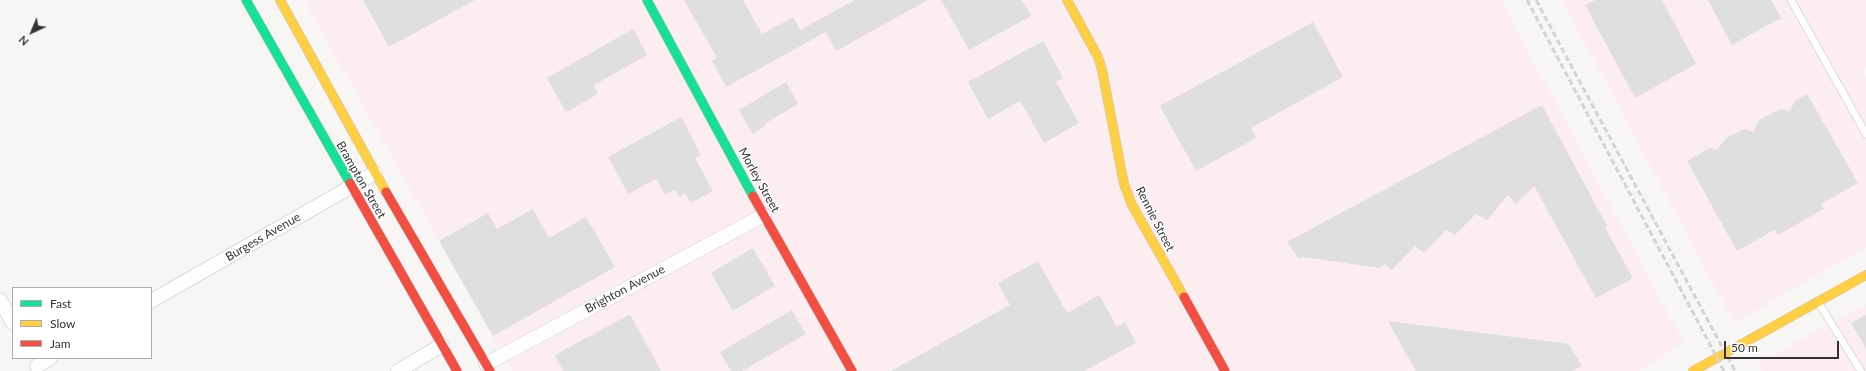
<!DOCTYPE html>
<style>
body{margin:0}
#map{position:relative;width:1866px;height:371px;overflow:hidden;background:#f8f6f5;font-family:Lato,sans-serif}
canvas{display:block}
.legend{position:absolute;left:12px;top:287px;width:140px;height:72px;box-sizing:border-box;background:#fff;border:1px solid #aeadad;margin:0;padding:5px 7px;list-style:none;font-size:12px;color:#343332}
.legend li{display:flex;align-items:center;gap:8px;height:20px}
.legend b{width:20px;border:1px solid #aeadad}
.north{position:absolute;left:12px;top:12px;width:40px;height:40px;-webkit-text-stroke:3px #fff;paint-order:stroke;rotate:224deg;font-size:11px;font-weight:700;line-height:16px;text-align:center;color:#343332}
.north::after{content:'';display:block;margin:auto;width:14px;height:18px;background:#343332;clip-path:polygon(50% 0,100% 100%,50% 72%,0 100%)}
.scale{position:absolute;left:1724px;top:341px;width:115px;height:18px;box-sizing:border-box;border:2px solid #343332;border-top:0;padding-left:5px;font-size:12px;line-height:14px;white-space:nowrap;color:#343332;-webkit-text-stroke:3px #fff;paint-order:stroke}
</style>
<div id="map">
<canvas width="1866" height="371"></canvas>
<ul class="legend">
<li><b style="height:5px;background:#16e098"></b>Fast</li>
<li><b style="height:5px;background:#ffcf43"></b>Slow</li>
<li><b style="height:5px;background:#f24e42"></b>Jam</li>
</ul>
<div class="north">N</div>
<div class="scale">50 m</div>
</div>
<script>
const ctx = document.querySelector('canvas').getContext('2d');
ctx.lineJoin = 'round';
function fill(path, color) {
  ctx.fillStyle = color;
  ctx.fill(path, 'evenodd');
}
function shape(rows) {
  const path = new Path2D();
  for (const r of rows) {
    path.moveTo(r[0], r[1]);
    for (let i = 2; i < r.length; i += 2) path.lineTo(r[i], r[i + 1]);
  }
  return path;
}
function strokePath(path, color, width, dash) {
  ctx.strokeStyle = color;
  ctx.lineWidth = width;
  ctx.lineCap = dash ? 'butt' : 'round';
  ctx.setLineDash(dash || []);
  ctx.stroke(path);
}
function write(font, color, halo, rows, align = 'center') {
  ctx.font = font + ' Lato,sans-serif';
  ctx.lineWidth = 3;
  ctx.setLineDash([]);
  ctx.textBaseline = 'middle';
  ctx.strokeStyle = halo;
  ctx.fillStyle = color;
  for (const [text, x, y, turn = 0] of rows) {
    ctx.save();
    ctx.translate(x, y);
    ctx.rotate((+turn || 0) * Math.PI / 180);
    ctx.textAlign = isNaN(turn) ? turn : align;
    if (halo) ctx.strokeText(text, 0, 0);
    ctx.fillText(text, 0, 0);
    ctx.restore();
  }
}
const industrial = shape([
 [304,0,1501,0,1684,343,1639,371,512,371],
 [1562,0,1866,0,1866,67,1862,69,1866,76,1866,247,1734,323],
 [1866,304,1866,371,1762,371,1758,363]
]);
const building = shape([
 [363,0,475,0,389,47],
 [684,0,743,0,762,34,793,17,800,30,855,0,928,0,836,51,826,32,726,87,712,61,717,58],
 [941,0,1022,0,1031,16,969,50],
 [1595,0,1662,0,1696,64,1635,98,1585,5],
 [1708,0,1771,0,1781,18,1732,45],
 [1313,22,1343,77,1251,128,1256,138,1196,171,1160,106],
 [633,29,647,55,594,85,598,94,566,112,547,78],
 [1043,41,1063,78,1056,82,1079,123,1044,143,1020,101,988,119,968,82],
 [786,82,798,104,764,124,765,126,753,134,739,110],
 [1807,94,1858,183,1821,204,1824,209,1778,235,1774,230,1737,251,1687,161,1710,148,1717,150,1726,138,1745,129,1753,132,1759,120,1781,109,1789,111,1796,100],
 [1542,105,1607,226,1605,228,1633,278,1596,298,1534,186,1516,204,1508,195,1487,220,1476,214,1455,235,1446,230,1424,253,1415,246,1392,270,1385,264,1380,268,1303,257,1298,258,1287,242],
 [681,117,701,155,695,158,713,191,691,203,685,193,679,197,675,190,665,195,656,179,628,194,608,157],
 [533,209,549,238,586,217,615,267,493,336,439,241,488,213,497,229],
 [753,248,775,286,733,311,711,273],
 [1038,261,1067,313,1099,295,1117,327,1125,322,1136,343,1084,371,891,371,1010,305,998,283],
 [792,310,806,334,742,371,731,371,720,352],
 [630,314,661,371,563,371,555,355],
 [1866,315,1866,348,1851,323],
 [1388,321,1569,344,1582,366,1572,371,1416,371]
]);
const lane = shape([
 [1791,0,1866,134],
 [1818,302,1861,371]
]);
const street = shape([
 [0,300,13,323],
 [151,301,375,173],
 [486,364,764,215],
 [37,366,50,358],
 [398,371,442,345]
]);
const fast = shape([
 [246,0,350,183],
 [647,0,753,196]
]);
const slow = shape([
 [280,0,386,192],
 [1067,0,1098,57,1102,70,1124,184,1132,205,1184,297],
 [1693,371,1866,275]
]);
const jam = shape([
 [350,183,457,371],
 [386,192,490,371],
 [753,196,852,371],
 [1184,297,1225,371]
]);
const rail = shape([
 [1527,0,1724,371],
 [1536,0,1735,371]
]);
const streetNames = [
 ["Brampton Street",361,180,60],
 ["Morley Street",759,180,61],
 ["Rennie Street",1155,219,63],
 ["Burgess Avenue",263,237,-30],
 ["Brighton Avenue",625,289,-28]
];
fill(industrial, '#fcedf1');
fill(building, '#dfdfdd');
strokePath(lane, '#c4c2c2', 8);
strokePath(street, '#c4c2c2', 15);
strokePath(fast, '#c4c2c2', 10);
strokePath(slow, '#c4c2c2', 10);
strokePath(jam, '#c4c2c2', 10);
strokePath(lane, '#fefefe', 7);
strokePath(street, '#fefefe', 14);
strokePath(fast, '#16e098', 9);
strokePath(slow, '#ffcf43', 9);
strokePath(jam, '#f24e42', 9);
strokePath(rail, '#d4d3d3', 3, [6, 3]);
write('12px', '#343332', '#fff', streetNames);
</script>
